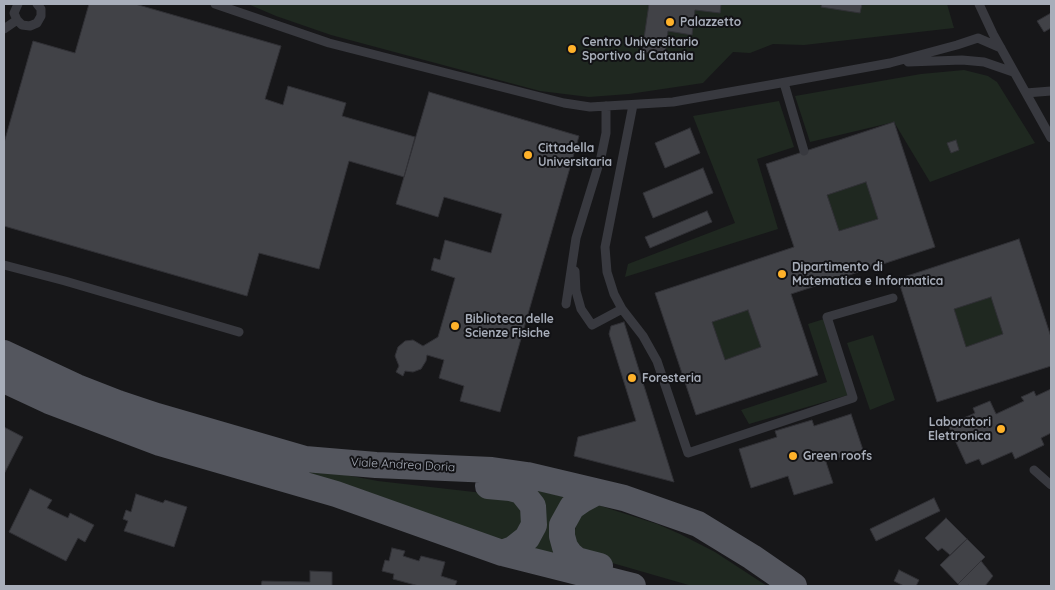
<!DOCTYPE html>
<style>
body{margin:0}
#map{position:relative;width:1055px;height:590px;overflow:hidden;background:#171719;font-family:Quicksand,sans-serif}
canvas{display:block}
.frame{position:absolute;inset:0;border:5px solid #a8aeba;pointer-events:none}
</style>
<div id="map">
<canvas width="1055" height="590"></canvas>
<div class="frame"></div>
</div>
<script>
const ctx = document.querySelector('canvas').getContext('2d');
ctx.lineJoin = 'round';
function fill(path, color) {
  ctx.fillStyle = color;
  ctx.fill(path, 'evenodd');
}
function shape(rows) {
  const path = new Path2D();
  for (const r of rows) {
    path.moveTo(r[0], r[1]);
    for (let i = 2; i < r.length; i += 2) path.lineTo(r[i], r[i + 1]);
  }
  return path;
}
function strokePath(path, color, width, dash) {
  ctx.strokeStyle = color;
  ctx.lineWidth = width;
  ctx.lineCap = dash ? 'butt' : 'round';
  ctx.setLineDash(dash || []);
  ctx.stroke(path);
}
function write(font, color, halo, rows, align = 'center') {
  ctx.font = font + ' Quicksand,sans-serif';
  ctx.lineWidth = 4;
  ctx.setLineDash([]);
  ctx.textBaseline = 'middle';
  ctx.strokeStyle = halo;
  ctx.fillStyle = color;
  for (const [text, x, y, turn = 0] of rows) {
    ctx.save();
    ctx.translate(x, y);
    ctx.rotate((+turn || 0) * Math.PI / 180);
    ctx.textAlign = isNaN(turn) ? turn : align;
    if (halo) ctx.strokeText(text, 0, 0);
    ctx.fillText(text, 0, 0);
    ctx.restore();
  }
}
const green = shape([
 [248,4,947,4,954,28,804,45,773,44,750,53,733,52,703,83,629,94,589,97,540,91,331,35,276,16],
 [964,70,988,76,997,82,1035,143,930,182,894,122,810,142,795,96,921,74],
 [779,101,794,147,757,159,778,229,625,277,628,264,735,223,693,116],
 [866,182,878,219,839,231,827,195],
 [991,297,1003,334,966,347,954,309],
 [748,310,761,347,725,360,712,322],
 [824,319,848,395,749,424,741,410,827,382,808,324],
 [873,335,895,400,870,410,847,343],
 [4,363,303,467,378,481,509,496,521,504,524,528,500,542],
 [535,490,569,498,558,555,530,549],
 [598,505,657,524,680,534,715,552,767,586,692,586,595,558,573,543,578,512]
]);
const building = shape([
 [89,4,135,4,281,46,265,99,283,105,288,86,346,103,342,116,415,137,404,177,349,161,319,269,259,253,247,296,4,226,4,143,33,41,75,53,89,4],
 [649,4,721,4,720,13,695,10,692,35,668,31,665,55,642,52,649,4],
 [822,4,862,4,860,13,821,7,822,4],
 [1051,13,1051,28,1044,32,1037,21,1051,13],
 [429,92,579,136,500,412,460,401,464,386,439,378,444,360,427,355,426,361,421,369,413,372,405,371,403,376,396,372,399,366,395,356,398,347,405,341,413,340,423,346,438,337,455,278,431,270,434,258,440,260,445,240,491,253,502,214,444,197,438,217,396,204,429,92],
 [894,122,935,247,791,294,818,375,696,415,655,293,794,247,766,164,894,122],
 [866,182,878,219,839,231,827,195,866,182],
 [748,310,761,347,725,360,712,322,748,310],
 [690,128,700,153,665,168,655,143,690,128],
 [956,140,959,150,951,153,947,143,956,140],
 [703,168,713,193,653,218,643,193,703,168],
 [707,211,712,222,650,248,645,237,707,211],
 [1019,239,1051,337,1051,366,937,402,898,279,1019,239],
 [991,297,1003,334,966,347,954,309,991,297],
 [624,322,674,482,574,456,578,437,636,421,609,334,611,326,624,322],
 [1051,389,1051,435,1051,433,1041,438,1044,445,1015,459,1012,452,982,465,979,459,966,464,948,425,975,413,973,408,990,401,996,414,1024,401,1021,397,1028,394,1034,391,1036,396,1051,389],
 [851,414,863,450,826,462,833,483,794,495,788,476,751,488,739,449,777,437,775,431,812,420,814,426,851,414],
 [4,427,23,437,4,474,4,427],
 [30,489,52,500,47,508,68,518,70,513,94,525,85,542,78,538,66,561,9,532,30,489],
 [136,494,163,503,165,500,187,507,174,547,124,531,128,521,123,519,126,510,131,512,136,494],
 [934,498,940,511,876,541,870,529,934,498],
 [946,518,967,539,950,555,942,548,938,551,925,538,946,518],
 [967,539,985,557,958,584,940,565,967,539],
 [392,548,405,551,403,556,419,561,421,556,445,562,441,576,457,581,455,586,419,586,393,579,394,574,382,571,385,560,389,561,392,548],
 [981,561,993,576,985,586,970,586,969,585,967,586,960,586,958,584,981,561],
 [899,570,919,580,916,586,904,586,894,581,899,570],
 [310,571,332,572,332,586,261,586,262,581,310,582,310,571]
]);
const lane = shape([
 [18,4,14,13,17,20,22,25,30,26,37,23,41,16,41,9,37,4],
 [215,4,329,43,564,103,590,107,673,102,775,84,890,63,957,45,978,38,1001,48],
 [979,4,993,34,1051,138],
 [4,29,17,20],
 [908,62,962,60,984,62,1013,72],
 [784,83,804,151],
 [1026,93,1051,91],
 [633,105,605,247,607,272,614,294,622,309,643,336,657,361,688,453,853,398,827,317,893,298],
 [4,265,65,281,239,332],
 [575,271,576,291,581,309,592,325,622,309],
 [566,304,576,238,601,157,606,133,606,106],
 [1034,470,1051,485]
]);
const primary = shape([
 [4,353,77,387,118,403,157,416,305,459,376,465,492,470,527,475,624,498,698,524,752,557,794,586],
 [4,380,49,401,160,443,336,494,502,553,633,586],
 [488,486,510,488,521,491,533,506,534,525,527,538,513,549,502,553],
 [597,492,582,500,572,507,562,525,562,536,565,547,570,554,577,560,600,566]
]);
const markers = [
 [670,22,5,"#ffb22a"],
 [572,49,5,"#ffb22a"],
 [528,155,5,"#ffb22a"],
 [782,274,5,"#ffb22a"],
 [455,326,5,"#ffb22a"],
 [632,378,5,"#ffb22a"],
 [1001,429,5,"#ffb22a"],
 [793,456,5,"#ffb22a"]
];
const poiNames = [
 ["Palazzetto",680,22],
 ["Centro Universitario",582,42],
 ["Sportivo di Catania",582,56],
 ["Cittadella",538,148],
 ["Universitaria",538,162],
 ["Dipartimento di",792,267],
 ["Matematica e Informatica",792,281],
 ["Biblioteca delle",465,319],
 ["Scienze Fisiche",465,333],
 ["Foresteria",642,378],
 ["Laboratori",991,422,"right"],
 ["Elettronica",991,436,"right"],
 ["Green roofs",803,456]
];
const streetNames = [
 ["Viale Andrea Doria",403,465,3]
];
fill(green, '#1f2820');
fill(building, '#414247');
strokePath(building, '#313136', 1);
strokePath(lane, '#38393f', 9);
strokePath(primary, '#54565e', 26);
for (const [x, y, r, color] of markers) {
  const dot = new Path2D();
  dot.arc(x, y, r, 0, 2 * Math.PI);
  ctx.fillStyle = color;
  ctx.fill(dot);
  strokePath(dot, '#121215', 2);
}
write('bold 12px', '#a8aeba', '#121215', poiNames, 'left');
write('12px', '#a8aeba', '#121215', streetNames);
</script>
